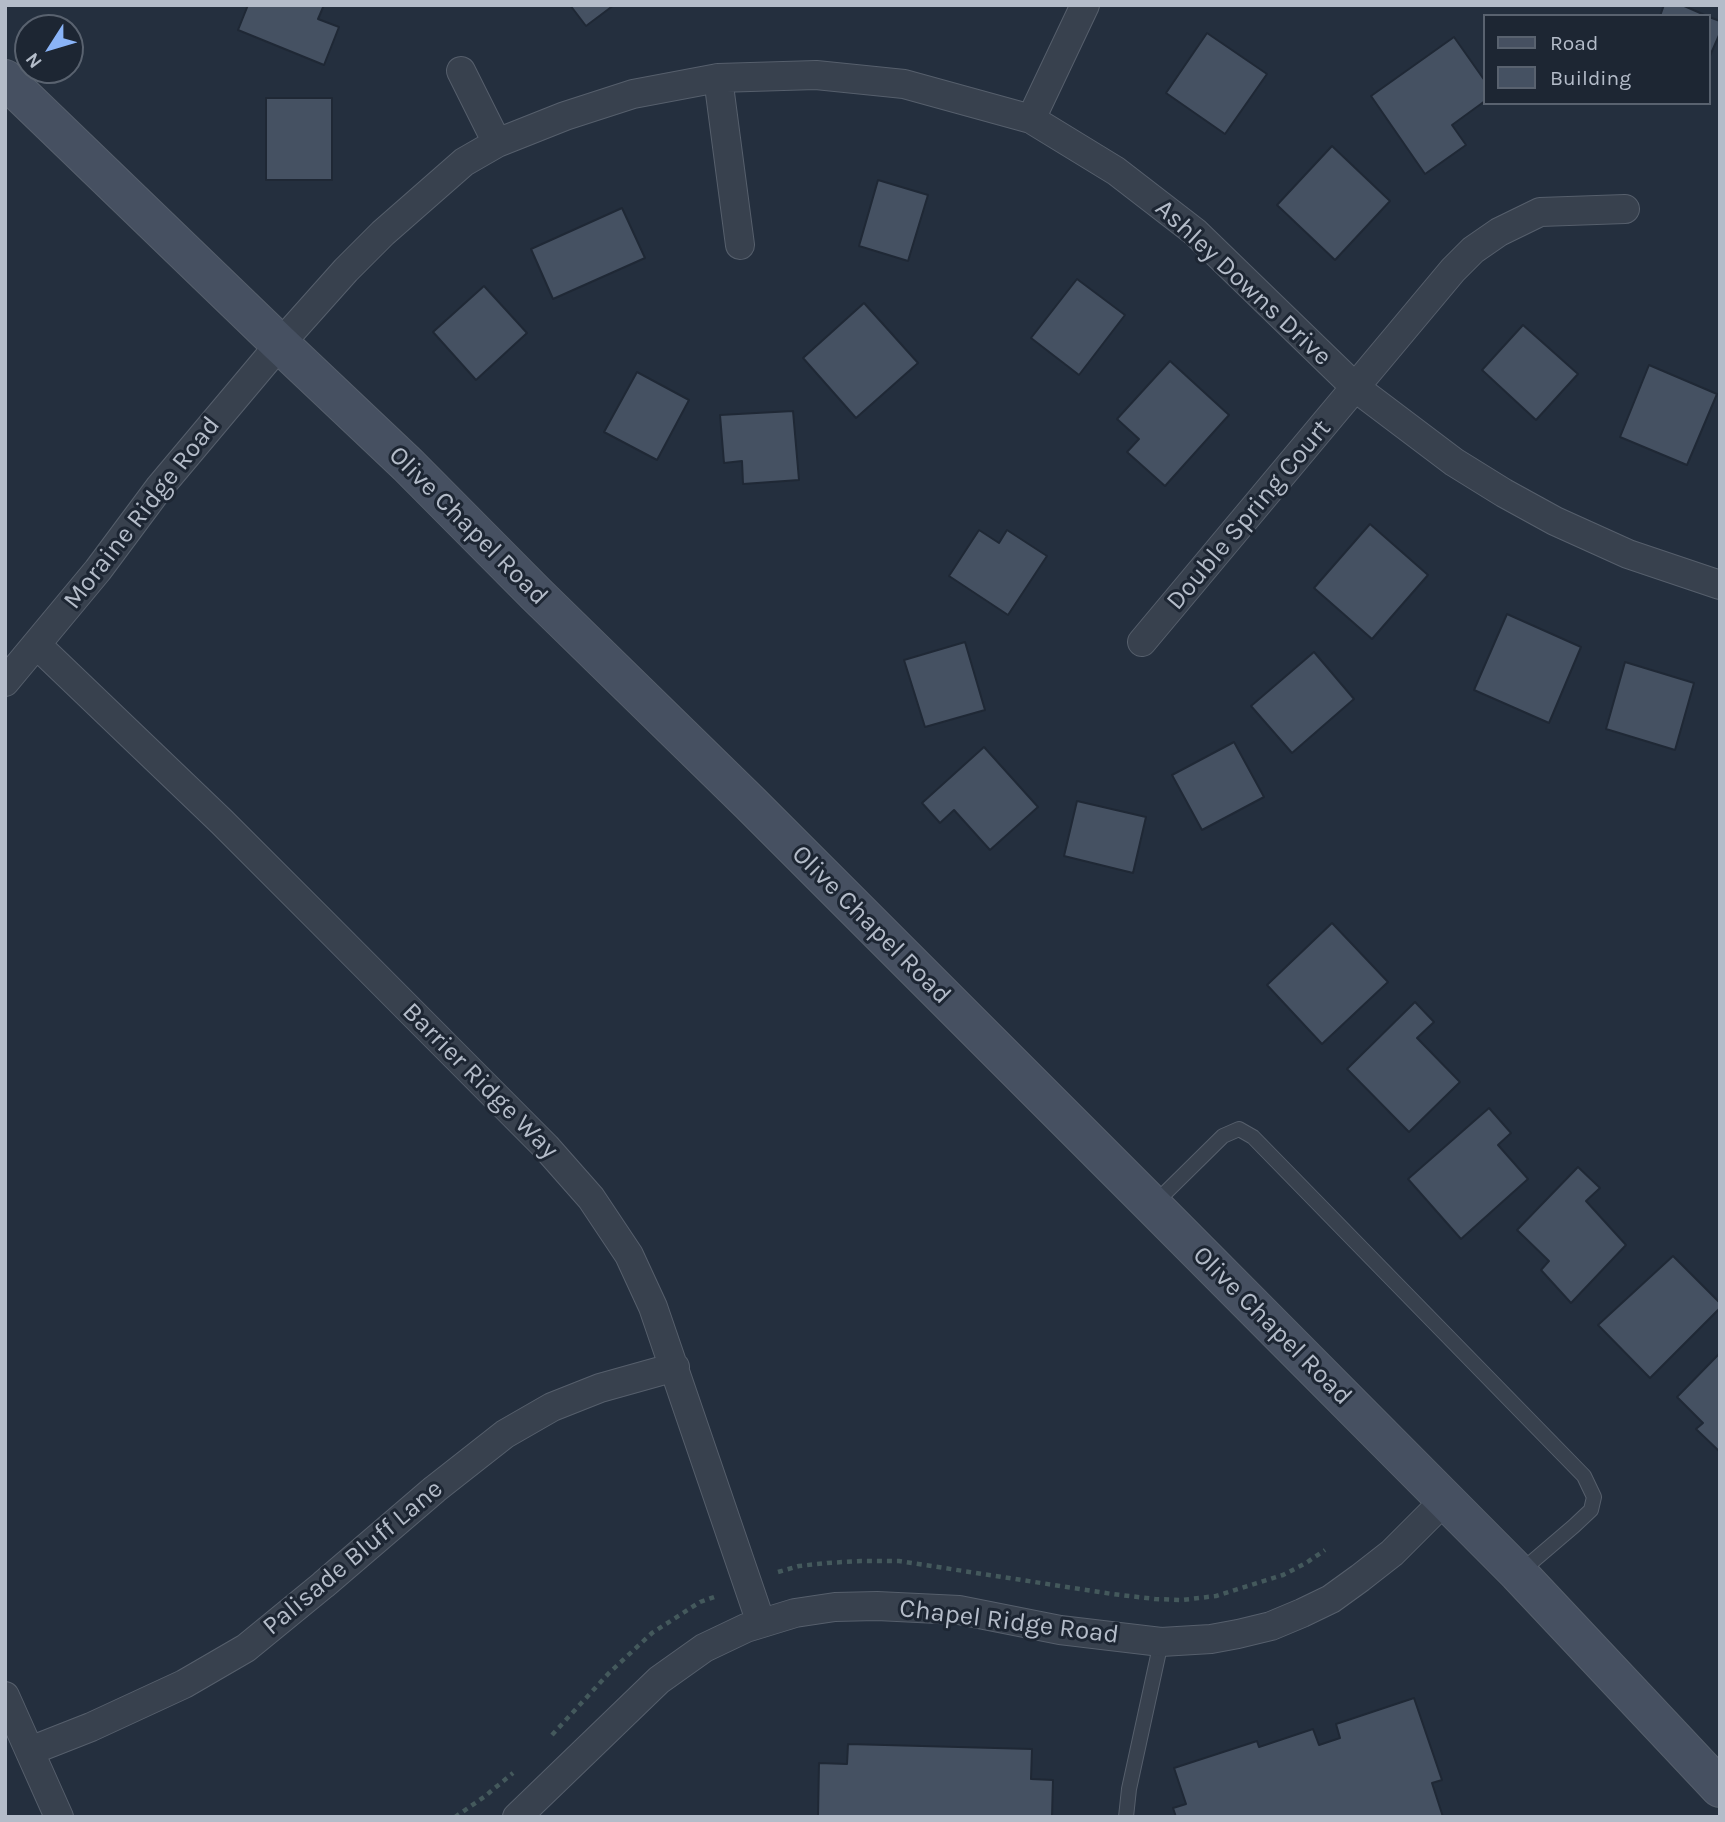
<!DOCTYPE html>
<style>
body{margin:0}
#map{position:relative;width:1725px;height:1822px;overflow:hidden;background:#242f3e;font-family:Karla,sans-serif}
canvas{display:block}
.frame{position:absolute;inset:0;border:7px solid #b4bcc9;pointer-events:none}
.legend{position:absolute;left:1483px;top:14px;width:228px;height:91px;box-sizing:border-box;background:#1d2633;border:2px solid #59626f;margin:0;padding:9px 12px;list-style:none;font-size:21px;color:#b4bcc9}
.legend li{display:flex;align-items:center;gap:14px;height:35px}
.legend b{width:35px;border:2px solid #59626f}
.north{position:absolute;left:14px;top:14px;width:70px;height:70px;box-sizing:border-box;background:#1d2633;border:2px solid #59626f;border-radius:50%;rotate:233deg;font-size:19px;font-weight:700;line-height:28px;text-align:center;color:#b4bcc9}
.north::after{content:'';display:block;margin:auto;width:24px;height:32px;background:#8ab4f8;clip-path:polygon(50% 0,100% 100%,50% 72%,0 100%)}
</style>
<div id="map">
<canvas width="1725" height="1822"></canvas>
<div class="frame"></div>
<ul class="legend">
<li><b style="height:9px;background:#465061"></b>Road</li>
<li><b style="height:19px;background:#455162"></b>Building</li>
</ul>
<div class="north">N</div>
</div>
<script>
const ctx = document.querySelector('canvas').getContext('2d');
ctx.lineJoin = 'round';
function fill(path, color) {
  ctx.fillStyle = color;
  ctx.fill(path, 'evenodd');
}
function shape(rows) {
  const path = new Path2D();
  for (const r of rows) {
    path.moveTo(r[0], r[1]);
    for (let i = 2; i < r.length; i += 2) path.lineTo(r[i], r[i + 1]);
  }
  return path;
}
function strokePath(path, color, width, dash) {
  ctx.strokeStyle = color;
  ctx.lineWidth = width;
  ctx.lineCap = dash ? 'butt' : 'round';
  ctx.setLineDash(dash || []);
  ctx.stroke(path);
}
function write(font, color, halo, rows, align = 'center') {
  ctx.font = font + ' Karla,sans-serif';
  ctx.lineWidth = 6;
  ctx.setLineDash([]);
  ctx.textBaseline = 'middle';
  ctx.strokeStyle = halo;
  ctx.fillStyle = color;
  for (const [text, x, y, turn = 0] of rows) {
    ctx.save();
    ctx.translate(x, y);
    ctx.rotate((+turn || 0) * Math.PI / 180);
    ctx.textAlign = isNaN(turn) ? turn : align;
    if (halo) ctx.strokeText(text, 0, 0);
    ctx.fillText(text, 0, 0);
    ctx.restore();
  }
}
const building = shape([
 [248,5,324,5,318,19,339,27,324,65,238,30,248,5],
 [570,5,614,5,586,26,570,5],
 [1664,5,1682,5,1707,16,1660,16,1664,5],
 [1709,17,1720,21,1720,33,1709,58,1709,17],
 [1207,33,1267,74,1225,134,1166,93,1207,33],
 [1454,37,1485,81,1485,101,1452,125,1466,145,1425,174,1371,96,1454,37],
 [266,98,332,98,332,180,266,180,266,98],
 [1332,146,1390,201,1335,260,1277,205,1332,146],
 [878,180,928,195,908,261,859,246,878,180],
 [622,208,645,258,553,299,531,249,622,208],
 [1077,279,1125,315,1079,375,1031,338,1077,279],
 [484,286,527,333,476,380,433,332,484,286],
 [864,303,918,363,856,418,803,358,864,303],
 [1523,325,1578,374,1536,420,1482,370,1523,325],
 [1170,361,1229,415,1165,486,1127,452,1139,439,1117,419,1170,361],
 [1649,365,1717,394,1687,465,1620,437,1649,365],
 [637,372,689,400,657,460,604,432,637,372],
 [793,411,799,480,743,484,742,461,724,463,720,415,793,411],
 [1370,524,1428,575,1372,639,1314,588,1370,524],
 [979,530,999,543,1007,530,1047,556,1008,615,949,576,979,530],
 [1507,614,1581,647,1549,723,1474,690,1507,614],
 [965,642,985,710,925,727,904,660,965,642],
 [1314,652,1354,699,1292,753,1251,706,1314,652],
 [1625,662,1694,683,1675,750,1606,729,1625,662],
 [1234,742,1264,797,1202,830,1172,775,1234,742],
 [984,747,1038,807,990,850,954,810,940,823,922,803,984,747],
 [1077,801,1146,817,1133,873,1064,856,1077,801],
 [1332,923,1388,982,1322,1044,1267,985,1332,923],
 [1415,1002,1434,1022,1417,1038,1460,1082,1409,1132,1347,1069,1415,1002],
 [1489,1108,1511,1133,1498,1145,1528,1179,1461,1239,1408,1179,1489,1108],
 [1578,1167,1600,1188,1586,1201,1626,1245,1571,1303,1541,1270,1549,1261,1517,1230,1578,1167],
 [1673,1256,1720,1303,1720,1308,1650,1378,1598,1325,1673,1256],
 [1720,1353,1720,1452,1696,1429,1703,1423,1677,1397,1720,1353],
 [1414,1698,1442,1780,1432,1783,1443,1817,1176,1817,1173,1808,1186,1804,1174,1768,1257,1741,1259,1747,1313,1729,1319,1745,1340,1738,1336,1724,1414,1698],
 [848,1744,1032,1749,1031,1779,1053,1780,1052,1817,818,1817,819,1763,847,1764,848,1744]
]);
const path = shape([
 [778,1572,799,1566,827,1563,861,1561,899,1561,1112,1594,1155,1599,1182,1600,1216,1596,1283,1575,1306,1563,1325,1550],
 [552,1735,609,1673,652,1633,700,1602,717,1596],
 [455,1817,484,1797,513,1773]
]);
const service = shape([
 [1154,1204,1223,1136,1239,1129,1253,1137,1584,1476,1594,1497,1591,1510,1574,1526,1519,1573],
 [1126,1817,1129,1789,1161,1642]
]);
const minor = shape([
 [461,71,497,143],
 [718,78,740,245],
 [1031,119,1085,5],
 [1142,642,1453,270,1473,250,1499,232,1540,212,1625,209],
 [37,645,222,822,321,921,546,1147,591,1198,629,1255,653,1307,761,1623],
 [5,682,98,570,159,488,280,344,346,270,383,233,464,162,497,143,565,116,633,94,718,78,816,75,904,84,1031,119,1116,171,1195,232,1356,388,1454,462,1504,493,1555,521,1628,554,1720,585],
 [5,1696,59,1817],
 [30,1751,91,1727,184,1684,246,1648,323,1585,435,1489,505,1434,552,1407,600,1388,675,1367],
 [517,1817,659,1680,704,1648,746,1628,795,1613,835,1607,877,1606,959,1610,1060,1630,1161,1642,1211,1639,1238,1634,1271,1626,1302,1613,1331,1599,1360,1578,1392,1553,1445,1500]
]);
const secondary = shape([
 [5,79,280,344,408,465,536,594,750,803,1153,1206,1518,1573,1720,1788]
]);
const streetNames = [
 ["Ashley Downs Drive",1243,283,43],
 ["Moraine Ridge Road",142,513,-52],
 ["Double Spring Court",1249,515,-50],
 ["Olive Chapel Road",468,526,45],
 ["Olive Chapel Road",871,925,45],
 ["Barrier Ridge Way",480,1081,45],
 ["Olive Chapel Road",1272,1326,45],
 ["Palisade Bluff Lane",353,1558,-40],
 ["Chapel Ridge Road",1009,1622,7]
];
fill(building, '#455162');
strokePath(building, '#1f2835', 2);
strokePath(service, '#565f6c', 16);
strokePath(minor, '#565f6c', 30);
strokePath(secondary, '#565f6c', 40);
strokePath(path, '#44595c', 4.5, [5, 5]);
strokePath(service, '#38414e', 14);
strokePath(minor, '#38414e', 28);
strokePath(secondary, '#465061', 38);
write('26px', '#b4bcc9', '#1d2633', streetNames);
</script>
